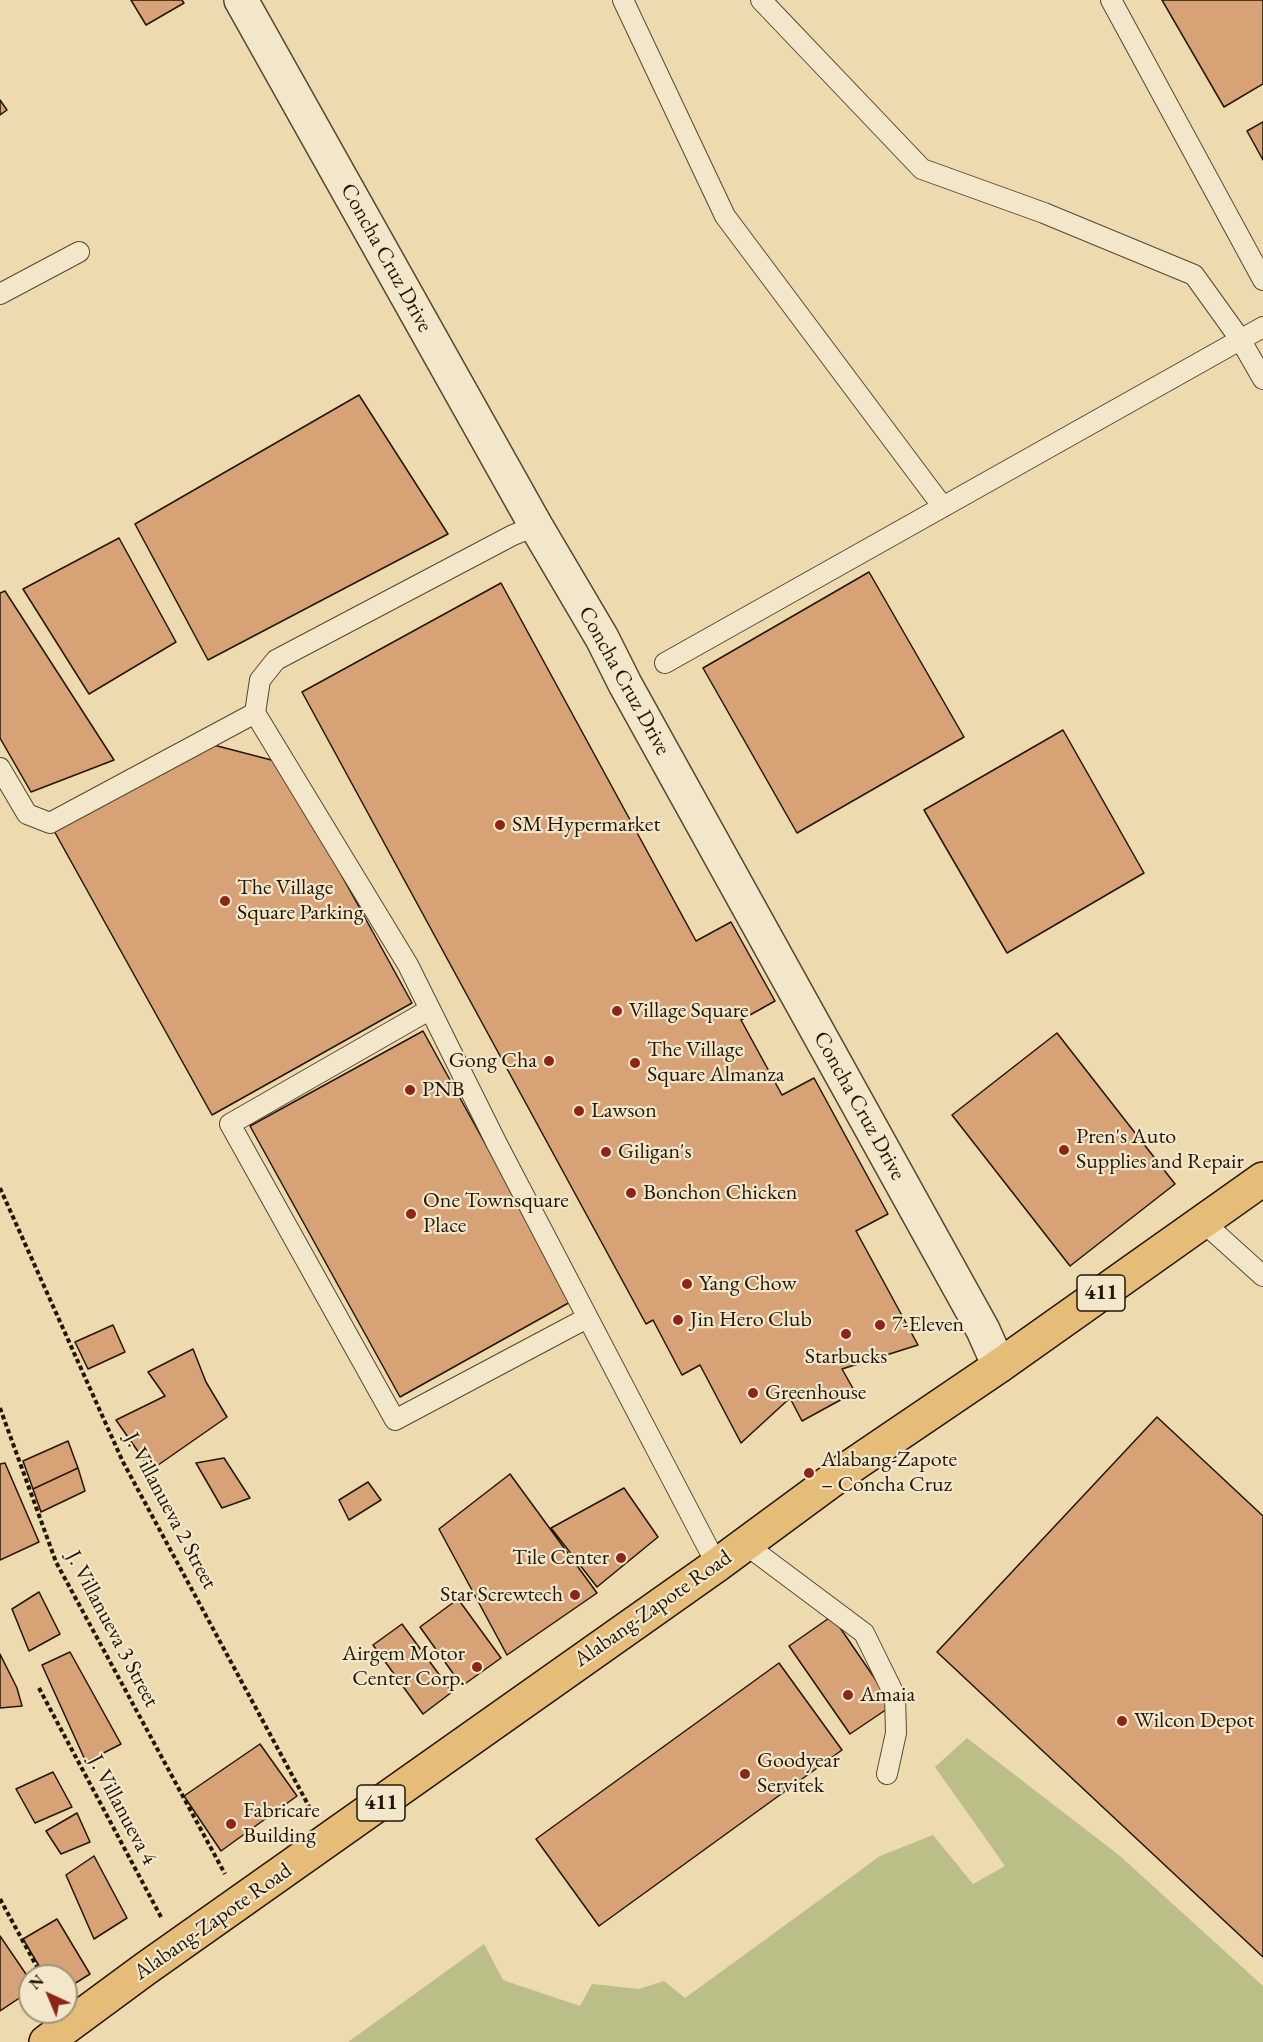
<!DOCTYPE html>
<meta charset="utf-8">
<style>
body{margin:0}
#map{position:relative;width:1263px;height:2042px;overflow:hidden;background:#eddaaf;font-family:"EB Garamond",serif}
canvas{display:block}
.north{position:absolute;left:18px;top:1964px;width:60px;height:60px;box-sizing:border-box;background:#f3e7cb;border:2px solid #a0937b;border-radius:50%;rotate:316deg;font-size:16px;font-weight:700;line-height:24px;text-align:center;color:#241604}
.north::after{content:'';display:block;margin:auto;width:21px;height:27px;background:#8f2418;clip-path:polygon(50% 0,100% 100%,50% 72%,0 100%)}
</style>
<div id="map">
<canvas width="1263" height="2042"></canvas>
<div class="north">N</div>
</div>
<script>
const ctx = document.querySelector('canvas').getContext('2d');
ctx.lineJoin = 'round';
function fill(path, color) {
  ctx.fillStyle = color;
  ctx.fill(path, 'evenodd');
}
function shape(rows) {
  const path = new Path2D();
  for (const r of rows) {
    path.moveTo(r[0], r[1]);
    for (let i = 2; i < r.length; i += 2) path.lineTo(r[i], r[i + 1]);
  }
  return path;
}
function strokePath(path, color, width, dash) {
  ctx.strokeStyle = color;
  ctx.lineWidth = width;
  ctx.lineCap = dash ? 'butt' : 'round';
  ctx.setLineDash(dash || []);
  ctx.stroke(path);
}
function write(font, color, halo, rows, align = 'center') {
  ctx.font = font + ' "EB Garamond",serif';
  ctx.lineWidth = 4.5;
  ctx.setLineDash([]);
  ctx.textBaseline = 'middle';
  ctx.strokeStyle = halo;
  ctx.fillStyle = color;
  for (const [text, x, y, turn = 0] of rows) {
    ctx.save();
    ctx.translate(x, y);
    ctx.rotate((+turn || 0) * Math.PI / 180);
    ctx.textAlign = isNaN(turn) ? turn : align;
    if (halo) ctx.strokeText(text, 0, 0);
    ctx.fillText(text, 0, 0);
    ctx.restore();
  }
}
const green = shape([
 [967,1738,1120,1856,1263,1986,1263,2042,348,2042,484,1944,503,1980,580,2006,592,1984,639,1989,664,1981,685,1998,880,1856,933,1835,973,1884,1005,1866,935,1767]
]);
const building = shape([
 [131,0,182,0,184,3,146,25,131,0],
 [1162,0,1263,0,1263,84,1224,107,1162,0],
 [0,100,7,110,0,115,0,100],
 [1263,122,1263,160,1247,131,1263,122],
 [359,395,448,534,208,660,135,524,359,395],
 [119,538,176,642,89,694,23,589,119,538],
 [869,572,964,737,797,833,703,668,869,572],
 [501,583,696,941,731,922,775,1001,741,1020,782,1095,814,1078,888,1214,856,1231,918,1345,842,1369,855,1392,802,1421,790,1398,741,1443,700,1365,682,1375,653,1320,646,1324,302,692,501,583],
 [5,591,114,760,31,792,0,738,0,593,5,591],
 [1063,730,1144,873,1007,953,924,810,1063,730],
 [206,743,279,762,412,1003,212,1115,53,829,206,743],
 [423,1031,572,1301,400,1397,250,1126,423,1031],
 [1057,1033,1175,1184,1070,1266,952,1115,1057,1033],
 [113,1325,125,1352,88,1369,75,1342,113,1325],
 [193,1349,206,1382,227,1417,151,1470,116,1420,165,1396,148,1372,193,1349],
 [1157,1417,1263,1516,1263,1957,937,1652,1157,1417],
 [68,1441,78,1468,33,1489,23,1461,68,1441],
 [224,1458,250,1498,222,1508,196,1463,224,1458],
 [5,1463,39,1542,0,1560,0,1464,5,1463],
 [78,1468,85,1491,41,1512,33,1489,78,1468],
 [510,1474,597,1593,507,1655,439,1529,510,1474],
 [368,1482,381,1500,349,1520,339,1500,368,1482],
 [624,1488,658,1537,597,1587,551,1528,624,1488],
 [39,1592,60,1634,29,1651,12,1609,39,1592],
 [458,1599,501,1658,462,1686,420,1627,458,1599],
 [832,1616,893,1705,850,1734,789,1646,832,1616],
 [402,1624,452,1692,423,1714,373,1645,402,1624],
 [70,1652,121,1744,86,1762,42,1665,70,1652],
 [0,1654,17,1688,22,1706,0,1708,0,1654],
 [779,1663,842,1750,599,1926,536,1839,779,1663],
 [260,1744,297,1796,221,1851,184,1796,260,1744],
 [53,1772,72,1807,35,1823,16,1789,53,1772],
 [77,1813,90,1842,61,1854,46,1831,77,1813],
 [94,1856,127,1918,94,1939,66,1875,94,1856],
 [57,1919,90,1974,66,1989,66,1976,45,1976,23,1939,57,1919],
 [0,1936,30,1980,30,1991,0,2011,0,1936]
]);
const path = shape([
 [0,1188,123,1462,312,1812],
 [0,1408,56,1562,225,1874],
 [39,1688,161,1917],
 [0,1899,42,1976]
]);
const service = shape([
 [623,0,725,216,943,507],
 [761,0,922,169,1044,213,1194,275,1240,339,1263,379],
 [1111,0,1263,280],
 [0,294,79,252],
 [536,526,513,535,276,660,260,680,255,713,408,965,497,1144,717,1565],
 [665,663,1263,327],
 [0,768,27,814,50,823,255,713],
 [429,1010,230,1124,395,1420,587,1318],
 [1202,1221,1263,1276],
 [745,1544,864,1633,895,1696,896,1733,887,1774]
]);
const tertiary = shape([
 [241,0,536,526,602,638,625,684,983,1330,999,1366]
]);
const trunk = shape([
 [46,2042,145,1969,717,1565,850,1467,999,1366,1263,1179]
]);
const markers = [
 [500,825,6,"#8f2418"],
 [225,901,6,"#8f2418"],
 [617,1011,6,"#8f2418"],
 [549,1061,6,"#8f2418"],
 [635,1063,6,"#8f2418"],
 [410,1090,6,"#8f2418"],
 [579,1111,6,"#8f2418"],
 [1064,1150,6,"#8f2418"],
 [606,1152,6,"#8f2418"],
 [631,1193,6,"#8f2418"],
 [411,1214,6,"#8f2418"],
 [687,1284,6,"#8f2418"],
 [678,1320,6,"#8f2418"],
 [880,1325,6,"#8f2418"],
 [846,1334,6,"#8f2418"],
 [753,1393,6,"#8f2418"],
 [809,1473,6,"#8f2418"],
 [621,1558,6,"#8f2418"],
 [575,1595,6,"#8f2418"],
 [477,1667,6,"#8f2418"],
 [848,1695,6,"#8f2418"],
 [1122,1721,6,"#8f2418"],
 [745,1774,6,"#8f2418"],
 [231,1824,6,"#8f2418"]
];
const shields = [
 [1101,1293,48],
 [381,1803,48]
];
const shieldNames = [
 ["411",1101,1293],
 ["411",381,1803]
];
const streetNames = [
 ["Concha Cruz Drive",386,258,61],
 ["Concha Cruz Drive",624,681,61],
 ["Concha Cruz Drive",859,1106,61],
 ["J. Villanueva 2 Street",170,1511,62],
 ["Alabang-Zapote Road",653,1609,-35],
 ["J. Villanueva 3 Street",112,1629,62],
 ["J. Villanueva 4",122,1810,62],
 ["Alabang-Zapote Road",213,1922,-35]
];
const poiNames = [
 ["SM Hypermarket",512,825],
 ["The Village",237,888],
 ["Square Parking",237,913],
 ["Village Square",629,1011],
 ["The Village",647,1050],
 ["Square Almanza",647,1075],
 ["Gong Cha",537,1061,"right"],
 ["PNB",422,1090],
 ["Lawson",591,1111],
 ["Pren's Auto",1076,1137],
 ["Supplies and Repair",1076,1162],
 ["Giligan's",618,1152],
 ["Bonchon Chicken",643,1193],
 ["One Townsquare",423,1201],
 ["Place",423,1226],
 ["Yang Chow",699,1284],
 ["Jin Hero Club",690,1320],
 ["7-Eleven",892,1325],
 ["Starbucks",846,1357,"center"],
 ["Greenhouse",765,1393],
 ["Alabang-Zapote",821,1460],
 ["– Concha Cruz",821,1485],
 ["Tile Center",609,1558,"right"],
 ["Star Screwtech",563,1595,"right"],
 ["Airgem Motor",465,1654,"right"],
 ["Center Corp.",465,1679,"right"],
 ["Amaia",860,1695],
 ["Wilcon Depot",1134,1721],
 ["Goodyear",757,1761],
 ["Servitek",757,1786],
 ["Fabricare",243,1811],
 ["Building",243,1836]
];
fill(green, '#bcbe88');
fill(building, '#d6a276');
strokePath(building, '#241604', 1.5);
strokePath(service, '#56472f', 22);
strokePath(tertiary, '#56472f', 36);
strokePath(trunk, '#241604', 36);
strokePath(path, '#241604', 4, [4.5, 3]);
strokePath(service, '#f3e7cb', 20);
strokePath(tertiary, '#f3e7cb', 33);
strokePath(trunk, '#e6bd78', 33);
for (const [x, y, r, color] of markers) {
  const dot = new Path2D();
  dot.arc(x, y, r, 0, 2 * Math.PI);
  ctx.fillStyle = color;
  ctx.fill(dot);
  strokePath(dot, '#f3e7cb', 2);
}
for (const [x, y, w] of shields) {
  const box = new Path2D();
  box.roundRect(x - w / 2, y - 18, w, 36, 4.5);
  ctx.fillStyle = '#f3e7cb';
  ctx.fill(box);
  strokePath(box, '#241604', 1.5);
}
write('bold 21px', '#241604', null, shieldNames);
write('22px', '#241604', '#f3e7cb', streetNames);
write('22px', '#241604', '#f3e7cb', poiNames, 'left');
</script>
